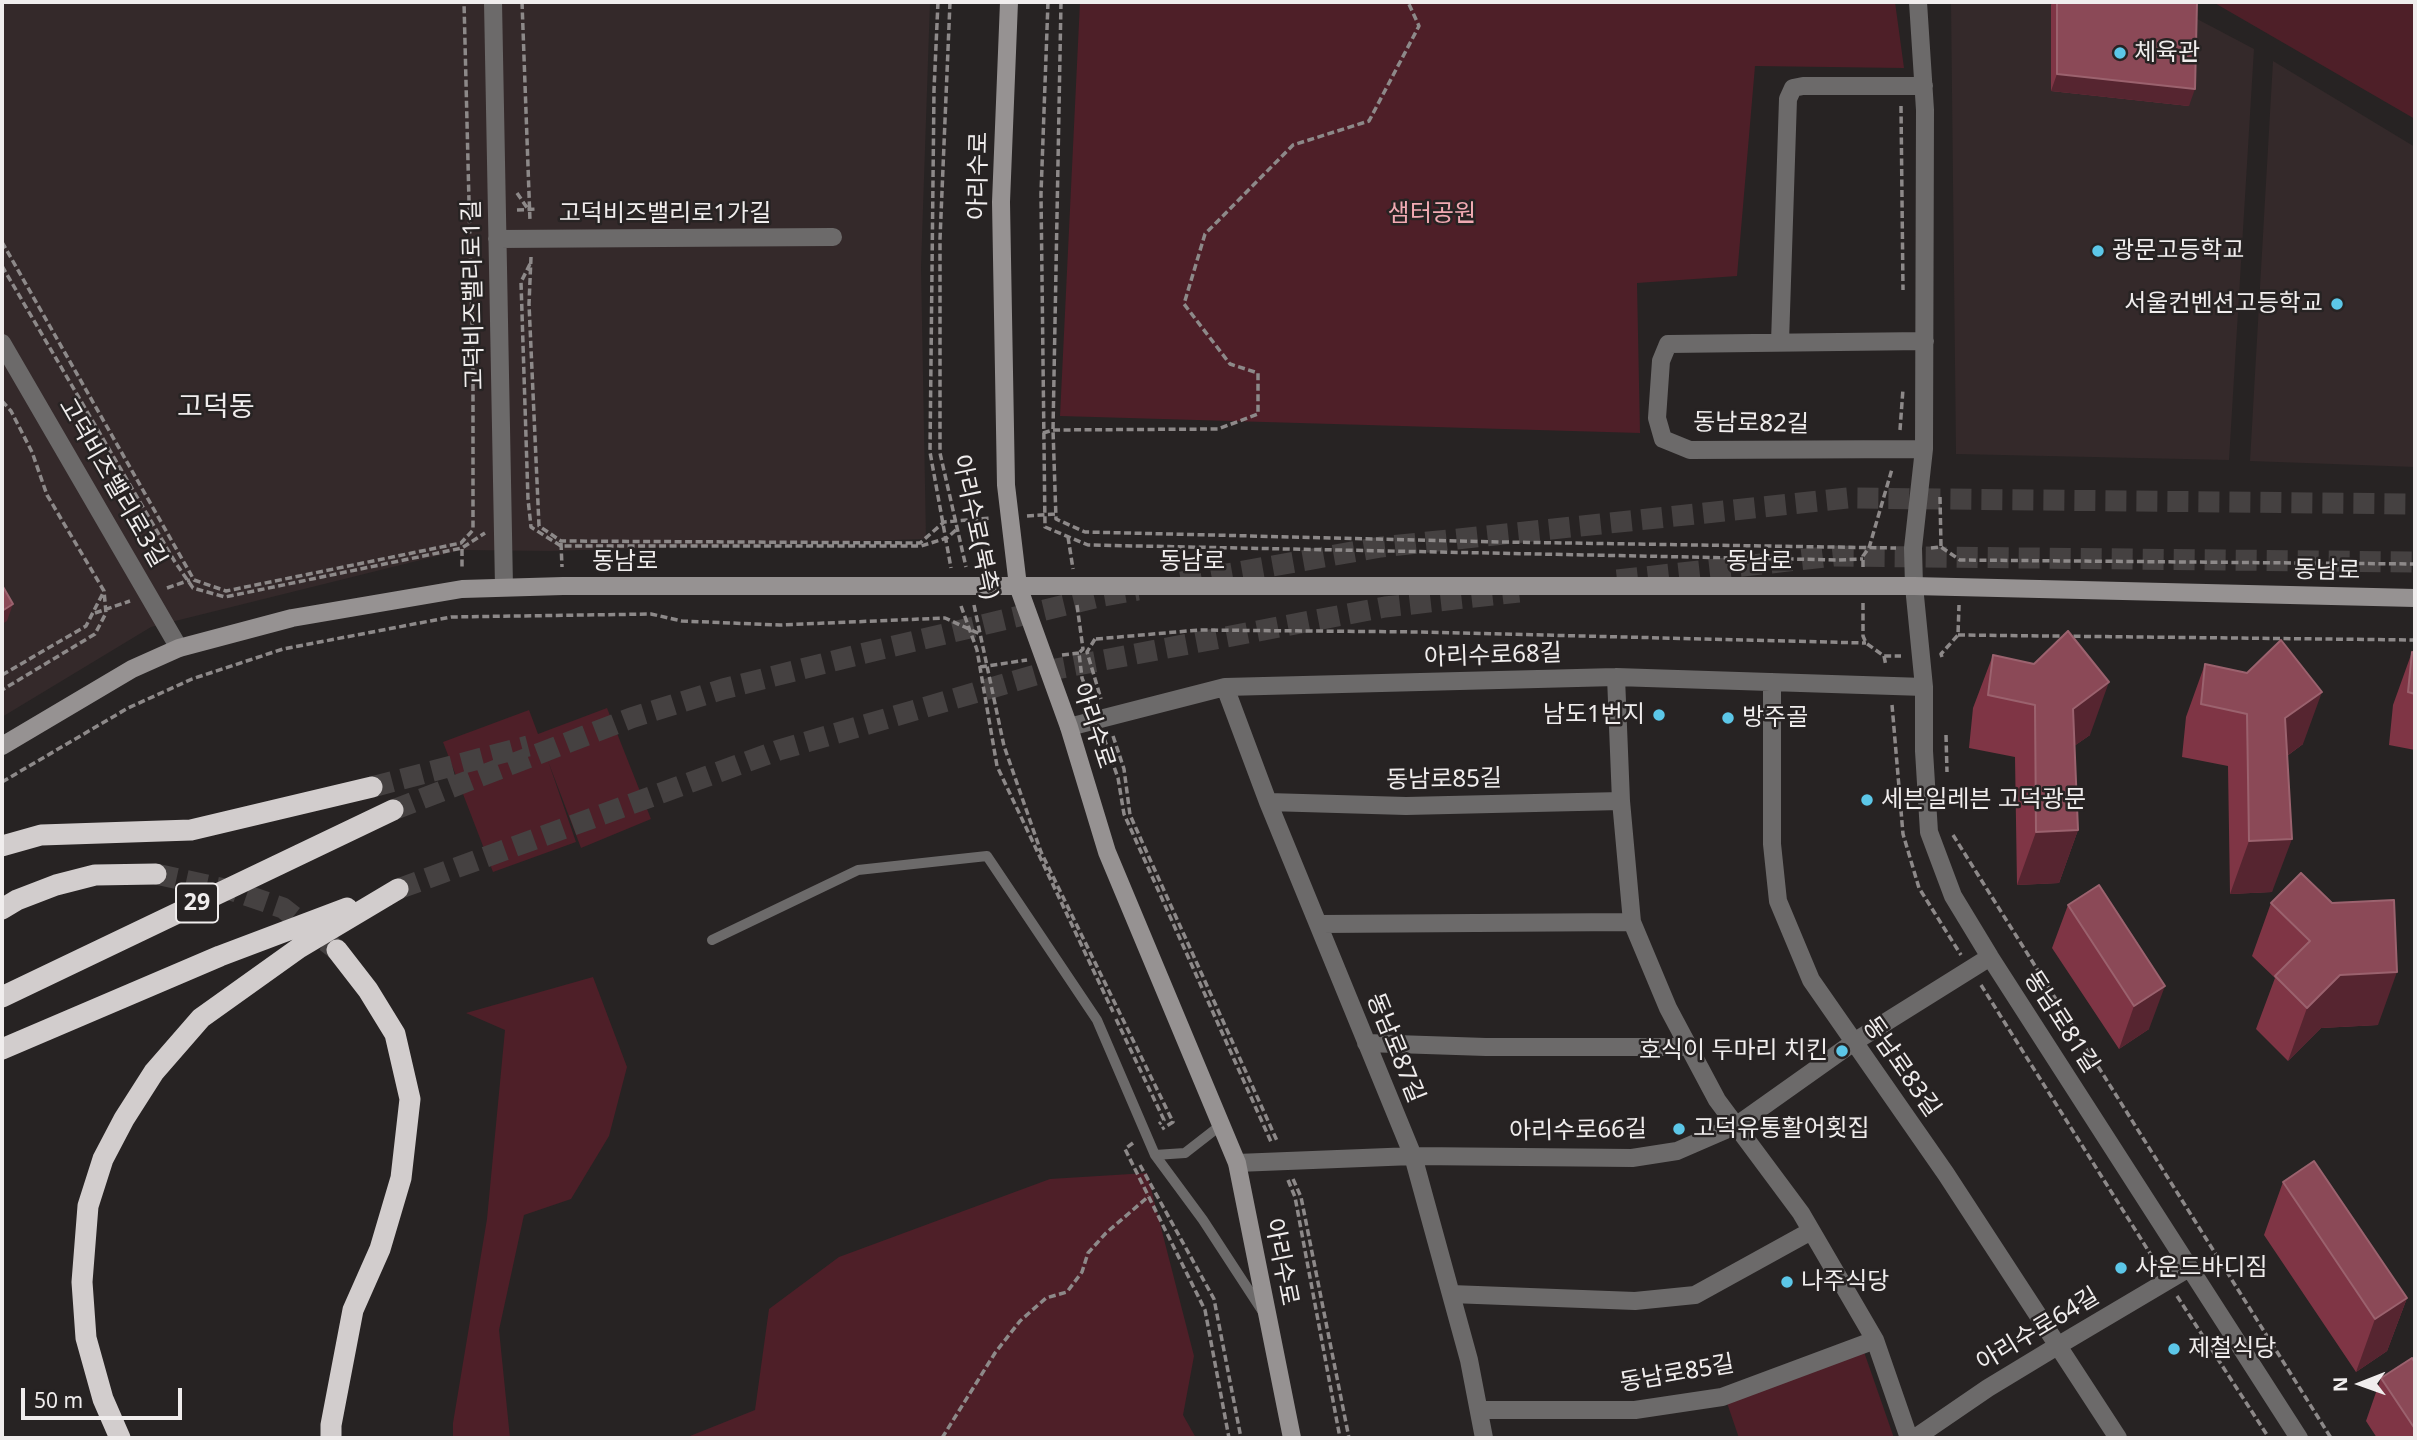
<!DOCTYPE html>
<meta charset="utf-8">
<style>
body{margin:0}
#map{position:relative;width:2417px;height:1440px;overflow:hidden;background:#272323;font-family:"Noto Sans",sans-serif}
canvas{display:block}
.frame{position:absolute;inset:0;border:4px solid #f0eded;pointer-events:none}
.north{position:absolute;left:2326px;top:1349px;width:70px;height:70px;-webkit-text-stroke:5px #272323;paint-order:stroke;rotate:269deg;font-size:19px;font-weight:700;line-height:28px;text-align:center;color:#f0eded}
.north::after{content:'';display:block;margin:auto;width:24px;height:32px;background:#f0eded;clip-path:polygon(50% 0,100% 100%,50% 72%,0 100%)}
.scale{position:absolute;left:21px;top:1388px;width:161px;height:32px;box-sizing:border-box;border:4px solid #f0eded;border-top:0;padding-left:9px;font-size:21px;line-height:24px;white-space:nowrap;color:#f0eded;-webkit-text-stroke:5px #272323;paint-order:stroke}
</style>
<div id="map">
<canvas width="2417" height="1440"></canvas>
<div class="frame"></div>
<div class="north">N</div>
<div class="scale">50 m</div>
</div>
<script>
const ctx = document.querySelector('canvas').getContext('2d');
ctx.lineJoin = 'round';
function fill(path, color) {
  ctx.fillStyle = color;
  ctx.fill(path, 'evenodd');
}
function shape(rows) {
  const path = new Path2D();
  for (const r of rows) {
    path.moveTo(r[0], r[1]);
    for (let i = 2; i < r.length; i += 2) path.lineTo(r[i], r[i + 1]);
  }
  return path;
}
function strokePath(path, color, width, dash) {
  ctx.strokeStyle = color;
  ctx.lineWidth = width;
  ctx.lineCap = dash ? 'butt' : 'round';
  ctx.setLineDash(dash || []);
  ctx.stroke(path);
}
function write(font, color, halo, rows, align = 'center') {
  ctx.font = font + ' "Noto Sans","Noto Sans KR",sans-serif';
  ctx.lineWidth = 5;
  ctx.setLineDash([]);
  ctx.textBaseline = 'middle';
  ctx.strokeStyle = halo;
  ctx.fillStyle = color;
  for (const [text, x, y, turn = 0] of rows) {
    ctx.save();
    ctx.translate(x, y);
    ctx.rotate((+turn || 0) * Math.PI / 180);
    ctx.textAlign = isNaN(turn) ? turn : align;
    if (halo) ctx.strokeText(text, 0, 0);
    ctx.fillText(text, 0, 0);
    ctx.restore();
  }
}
const built = shape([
 [2,2,930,2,921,267,926,539,551,551,461,550,151,627,2,717],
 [1951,2,2165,2,2254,49,2229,460,1956,454],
 [2273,61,2415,147,2415,467,2250,461]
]);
const green = shape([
 [1080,2,1895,2,1904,68,1755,66,1737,276,1637,283,1640,433,1060,416],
 [2213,2,2415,2,2415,119],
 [607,708,651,819,581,848,548,761,576,842,493,872,443,742,529,710,538,734],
 [593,977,627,1067,609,1136,571,1199,524,1215,499,1330,510,1438,453,1438,453,1423,487,1219,505,1030,466,1013],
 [1147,1173,1194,1356,1183,1415,1196,1438,685,1438,755,1410,769,1309,839,1257,1050,1179],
 [1863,1349,1894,1438,1739,1438,1726,1400]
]);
const highwayTunnel = shape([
 [1617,580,1834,556,2415,562],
 [1181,582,1381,547,1848,498,2415,504],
 [372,787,528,746],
 [393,810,631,718,723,689,861,654,1103,596,1138,590],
 [156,874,234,891,283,908,337,950],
 [398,889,779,750,1056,669,1385,607,1519,592]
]);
const path = shape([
 [522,2,530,221],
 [938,2,934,90,930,452,951,568],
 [950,2,940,239,940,453,966,567],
 [1048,2,1041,194,1045,527,1088,545,1839,560,1863,559],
 [1061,2,1053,430,1056,519,1085,532,1502,542,1896,548],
 [1901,106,1903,290],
 [517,193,528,209],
 [517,210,537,209],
 [2,242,194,580,226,591,461,543,473,530,473,362,464,2],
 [531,257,529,304,539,526,561,541,920,543,944,522,991,518],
 [530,264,521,282,528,499,531,527,534,529,561,546,921,546,947,538,957,529],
 [2,266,175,562,193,588,225,597,462,548,485,533],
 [2,401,11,411,32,452,47,495,104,591,106,613,95,634,2,690],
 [1900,430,1903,389],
 [1043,433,1053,430,1218,429,1258,414,1258,373,1230,364,1184,304,1205,234,1293,145,1369,121,1419,26,1408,2],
 [1940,497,1941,547],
 [1027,516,1056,514],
 [1068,537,1073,569],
 [561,543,562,567],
 [1931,548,1941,547,1960,560,2415,564],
 [462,549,462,569],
 [1863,567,1863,556,1869,548,1892,469],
 [167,588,190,580],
 [1863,603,1863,636,1866,643,1884,656,1901,656],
 [974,605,1004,746,1041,852,1173,1122,1162,1129],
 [1077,605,1083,649,1079,653,1082,678,1091,701],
 [961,606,977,650,997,766,1113,1012],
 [95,613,130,601],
 [1958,635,2415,640],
 [1095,639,1087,652,1101,699],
 [1096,639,1199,630,1421,632,1866,643],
 [1062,655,1079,653],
 [1884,656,1886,666],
 [1942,657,1941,654,1958,635,1959,605],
 [980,667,1027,660],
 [2,675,86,626,103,593],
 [1892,705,1903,834,1919,888,1961,955],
 [1946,735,1947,772],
 [1113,736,1124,769,1130,815,1278,1143],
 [1104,738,1118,778,1124,814,1272,1144],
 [2,782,128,708,192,679,283,649,451,617,651,614,682,621,780,625,945,618,980,634],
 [1953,835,2331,1438],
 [1981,985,2158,1266],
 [1116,1019,1164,1120,1159,1124],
 [1133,1143,1125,1149,1205,1310,1229,1438],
 [1140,1165,1214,1299,1241,1438],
 [1293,1179,1301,1197,1349,1438],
 [1288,1180,1295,1197,1340,1438],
 [2177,1296,2269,1438],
 [942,1438,995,1353,1020,1321,1046,1298,1067,1292,1082,1272,1088,1253,1106,1233,1149,1196]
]);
const lane = shape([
 [712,940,858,870,987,856,1097,1020,1155,1155,1203,1220,1263,1312],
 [1155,1155,1185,1153,1221,1125]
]);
const street = shape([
 [493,2,504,587],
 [1918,2,1925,110,1924,449,1913,548,1914,586,1924,687,1924,751,1929,832,1953,896,1990,957,2299,1438],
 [497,239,833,237],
 [1780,342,1788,99,1793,88,1803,86,1924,86],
 [2,343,179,648],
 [1924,449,1690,450,1663,439,1657,418,1661,361,1668,344,1925,341],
 [1616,677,1621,801,1632,922,1668,1008,1717,1100,1801,1213,1875,1340,1909,1438],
 [1772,682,1772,844,1778,901,1811,980,1946,1174,2118,1438],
 [1225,687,1268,802,1413,1156,1469,1360,1484,1438],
 [1069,727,1225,687,1616,677,1924,687],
 [1268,802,1406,806,1621,801],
 [1320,924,1632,922],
 [1366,1043,1486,1047,1688,1047],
 [1237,1163,1413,1156,1632,1158,1677,1151,1737,1125,1854,1042,1990,957],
 [1451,1294,1635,1301,1695,1295,1811,1231],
 [1479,1410,1635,1410,1722,1397,1875,1340],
 [1915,1438,1988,1388,2059,1345,2189,1268]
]);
const secondary = shape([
 [1009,2,1001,202,1006,485,1018,586,1069,727,1107,852,1237,1163,1292,1438],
 [2,746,132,669,179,648,292,618,462,589,563,586,1914,586,2415,598]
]);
const highway = shape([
 [2,846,41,835,191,830,372,787],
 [2,909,17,900,56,885,95,875,156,874],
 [2,997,393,810],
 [2,1049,220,956,347,908],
 [120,1438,103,1399,86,1338,82,1282,88,1206,103,1159,124,1119,154,1072,201,1018,299,948,398,889],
 [331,1438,331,1425,353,1310,380,1249,401,1178,410,1099,395,1034,368,990,337,950]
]);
const wall = shape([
 [2052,2,2197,2,2189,106,2051,91,2051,5],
 [2412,652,2415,653,2415,750,2389,745,2393,705],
 [1993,655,2090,735,2074,746,2078,830,2059,883,2017,885,2015,757,1969,748,1973,708],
 [2205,664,2303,744,2287,756,2272,892,2230,894,2228,766,2182,757,2186,717],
 [2301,873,2378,1025,2321,1028,2288,1061,2256,1029,2275,978,2252,956,2271,903],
 [2068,905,2149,1029,2119,1049,2052,948],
 [2283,1182,2407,1298,2387,1351,2356,1372,2264,1235],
 [2415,1363,2415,1438,2377,1438,2366,1421,2381,1378]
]);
const shadedWall = shape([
 [2057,74,2195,89,2189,106,2051,91],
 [13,604,7,621,2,624,2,611],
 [2109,682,2090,735,2053,761,2073,709],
 [2322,692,2303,744,2266,771,2285,718],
 [2078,830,2059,883,2017,885,2036,832],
 [2292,839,2272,892,2230,894,2249,841],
 [2397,972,2378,1025,2321,1028,2288,1061,2307,1008,2340,975],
 [2165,986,2149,1029,2119,1049,2134,1006],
 [2407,1298,2387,1351,2356,1372,2375,1319]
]);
const building = shape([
 [2057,2,2197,2,2195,89,2057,74,2057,2],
 [2,585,13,604,2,611,2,585],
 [2068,631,2109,682,2073,709,2078,830,2036,832,2035,705,1988,695,1993,655,2034,664,2068,631],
 [2281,640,2322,692,2285,718,2292,839,2249,841,2247,714,2201,704,2205,664,2247,673,2281,640],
 [2412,652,2415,653,2415,694,2408,692,2412,652],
 [2301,873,2332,903,2394,900,2397,972,2340,975,2307,1008,2275,976,2310,941,2271,903,2301,873],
 [2099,885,2165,986,2134,1006,2068,905,2099,885],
 [2314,1161,2407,1298,2375,1319,2283,1182,2314,1161],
 [2412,1358,2415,1363,2415,1429,2381,1378,2412,1358]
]);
const markers = [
 [2120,53,7,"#5cc7e8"],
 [2098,251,7,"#5cc7e8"],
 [2337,304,7,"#5cc7e8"],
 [1659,715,7,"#5cc7e8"],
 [1728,718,7,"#5cc7e8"],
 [1867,800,7,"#5cc7e8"],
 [1842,1051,7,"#5cc7e8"],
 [1679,1129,7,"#5cc7e8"],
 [2121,1268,7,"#5cc7e8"],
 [1787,1282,7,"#5cc7e8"],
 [2174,1349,7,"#5cc7e8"]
];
const shields = [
 [197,903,42]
];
const shieldNames = [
 ["29",197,903]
];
const poiNames = [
 ["체육관",2134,53],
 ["광문고등학교",2112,251],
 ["서울컨벤션고등학교",2323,304,"right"],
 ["남도1번지",1645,715,"right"],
 ["방주골",1742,718],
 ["세븐일레븐 고덕광문",1881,800],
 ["호식이 두마리 치킨",1828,1051,"right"],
 ["고덕유통활어횟집",1693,1129],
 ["사운드바디짐",2135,1268],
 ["나주식당",1801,1282],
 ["제철식당",2188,1349]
];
const streetNames = [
 ["아리수로",979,176,-89],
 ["고덕비즈밸리로1가길",665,214],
 ["고덕비즈밸리로1길",474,295,-91],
 ["동남로82길",1751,424,1],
 ["고덕비즈밸리로3길",112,483,60],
 ["아리수로(북측)",975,527,78],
 ["동남로",625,562],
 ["동남로",1192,562],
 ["동남로",1759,562],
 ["동남로",2327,571,1],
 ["아리수로68길",1493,656,-2],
 ["아리수로",1093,726,72],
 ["동남로85길",1444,780,-1],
 ["동남로81길",2061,1022,57],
 ["동남로87길",1395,1048,68],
 ["동남로83길",1901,1067,55],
 ["아리수로66길",1578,1131,-1],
 ["아리수로",1281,1262,79],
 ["아리수로64길",2038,1330,-31],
 ["동남로85길",1677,1374,-10]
];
const parkNames = [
 ["샘터공원",1432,214]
];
const quarterNames = [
 ["고덕동",216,408]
];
fill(built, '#34292a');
fill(green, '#4e1f28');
strokePath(highwayTunnel, '#454141', 21, [21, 10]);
strokePath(path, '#8d8989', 3.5, [7, 3.5]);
strokePath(lane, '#6c6a6a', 10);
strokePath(street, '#6c6a6a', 18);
strokePath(secondary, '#969292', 18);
strokePath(highway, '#d2cdcd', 21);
fill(wall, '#7f3545');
fill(shadedWall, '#562530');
fill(building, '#8b4957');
strokePath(building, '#9b626e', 2);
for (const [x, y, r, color] of markers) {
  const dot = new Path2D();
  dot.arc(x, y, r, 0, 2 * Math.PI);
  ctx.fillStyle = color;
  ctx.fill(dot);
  strokePath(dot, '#272323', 2.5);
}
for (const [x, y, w] of shields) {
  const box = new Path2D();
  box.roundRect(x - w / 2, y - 19.5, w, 39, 5);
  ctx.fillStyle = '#272323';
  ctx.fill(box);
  strokePath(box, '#f0eded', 2);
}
write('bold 23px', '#f0eded', null, shieldNames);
write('24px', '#f0eded', '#272323', poiNames, 'left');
write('24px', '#f0eded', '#272323', streetNames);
write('24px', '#f1aab3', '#272323', parkNames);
write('28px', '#f0eded', '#272323', quarterNames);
</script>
